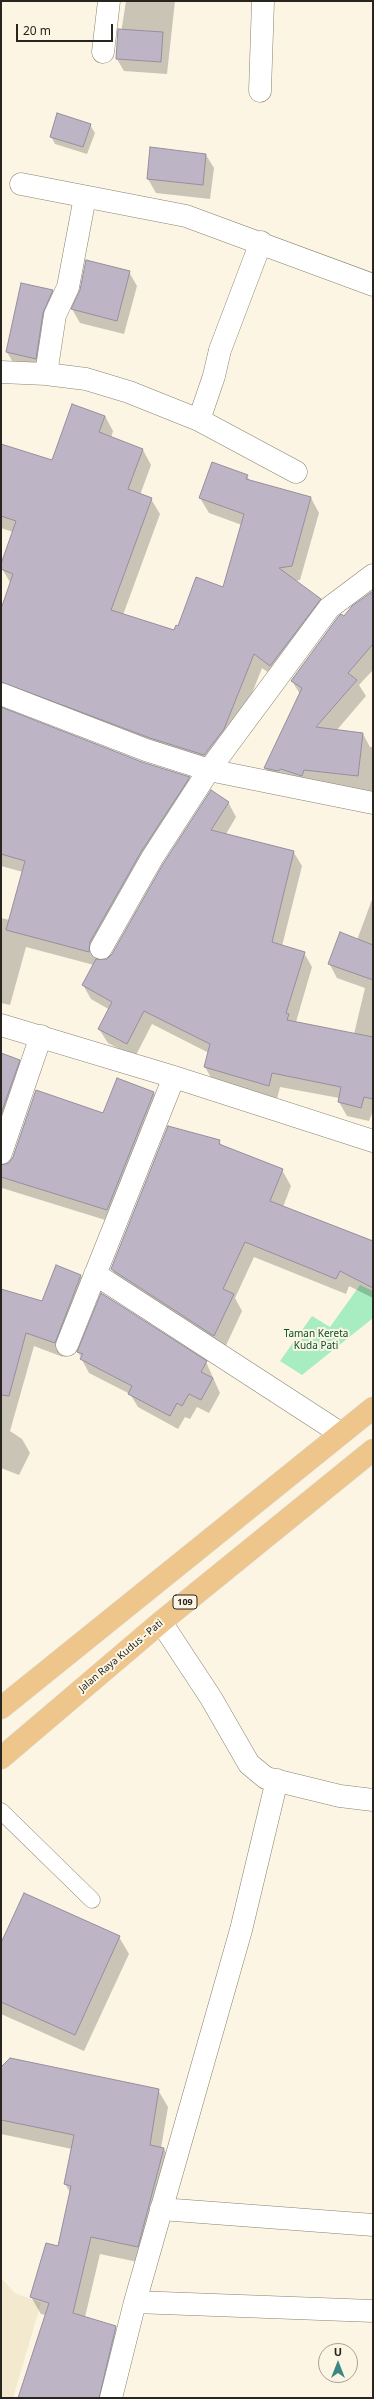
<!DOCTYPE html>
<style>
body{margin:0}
#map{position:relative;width:374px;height:2399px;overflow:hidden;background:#fcf5e3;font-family:"Noto Sans",sans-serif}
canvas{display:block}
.frame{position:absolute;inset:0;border:2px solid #27251e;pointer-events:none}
.north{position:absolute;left:318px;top:2343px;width:40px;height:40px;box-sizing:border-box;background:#fcf5e3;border:1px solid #a7a294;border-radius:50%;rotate:0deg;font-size:11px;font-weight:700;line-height:16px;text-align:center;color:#27251e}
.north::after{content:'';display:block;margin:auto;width:14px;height:18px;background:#3d8686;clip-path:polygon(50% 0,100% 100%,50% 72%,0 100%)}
.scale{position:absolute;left:16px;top:24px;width:97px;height:18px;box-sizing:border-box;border:2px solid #27251e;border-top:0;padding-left:5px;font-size:12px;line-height:14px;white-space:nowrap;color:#27251e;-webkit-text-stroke:3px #fcf5e3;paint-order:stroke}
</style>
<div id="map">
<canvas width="374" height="2399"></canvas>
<div class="frame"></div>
<div class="north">U</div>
<div class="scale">20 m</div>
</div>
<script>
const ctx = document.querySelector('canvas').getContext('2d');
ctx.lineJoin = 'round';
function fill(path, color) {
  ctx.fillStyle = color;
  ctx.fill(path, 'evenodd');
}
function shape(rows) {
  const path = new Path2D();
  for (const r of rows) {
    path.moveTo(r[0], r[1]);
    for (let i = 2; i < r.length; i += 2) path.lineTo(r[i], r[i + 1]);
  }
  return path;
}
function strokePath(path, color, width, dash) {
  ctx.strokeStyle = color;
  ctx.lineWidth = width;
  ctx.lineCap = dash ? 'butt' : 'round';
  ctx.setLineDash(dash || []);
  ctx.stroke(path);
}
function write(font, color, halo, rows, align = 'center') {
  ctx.font = font + ' "Noto Sans",sans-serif';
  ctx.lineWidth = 4;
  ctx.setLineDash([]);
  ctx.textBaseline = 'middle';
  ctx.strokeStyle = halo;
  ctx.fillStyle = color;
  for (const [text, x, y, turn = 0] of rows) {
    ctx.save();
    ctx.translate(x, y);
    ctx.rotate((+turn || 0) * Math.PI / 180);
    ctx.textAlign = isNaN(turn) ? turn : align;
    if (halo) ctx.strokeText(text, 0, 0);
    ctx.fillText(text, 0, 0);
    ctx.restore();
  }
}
const built = shape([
 [1,2278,15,2293,41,2303,13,2398,1,2398]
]);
const green = shape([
 [360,1285,373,1291,373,1318,302,1375,280,1361,312,1316,330,1327]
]);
const shadow = shape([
 [126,1,175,1,167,74,124,71,117,59],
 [90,125,95,133,87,154,55,144,51,136],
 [206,155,214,168,210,199,156,193,148,179],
 [129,272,137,286,124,334,80,323,72,309],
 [52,291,60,305,43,372,15,366,7,352],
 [105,416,113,431,111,438,143,450,151,465,140,495,151,499,160,514,123,615,174,631,224,588,242,525,209,513,200,498,247,476,250,481,311,498,319,513,300,580,295,581,320,600,328,614,279,680,262,668,232,744,213,770,1,701,1,612,11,584,1,567,13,532,1,528,1,447,53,462],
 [373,593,373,670,359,685,366,696,336,731,363,734,370,747,373,747,373,792,274,784,265,768,300,694,292,681,344,617],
 [1,708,141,763,189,778,197,792,98,960,107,960,113,955,228,802,236,817,226,834,293,851,302,866,282,946,304,953,312,967,296,1022,354,1034,365,988,337,978,329,963,357,940,373,897,373,1111,369,1121,347,1116,339,1102,339,1098,280,1087,277,1099,213,1081,205,1067,209,1053,152,1024,135,1057,108,1043,99,1029,110,1010,91,999,83,985,94,965,26,947,10,1005,1,1003,1,918,10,920,23,872,1,866],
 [1,1054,19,1061,27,1075,1,1151],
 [117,1079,154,1093,162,1107,115,1223,2,1188,1,1192,1,1165,9,1164,104,1114],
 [219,1141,223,1147,282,1170,291,1186,283,1207,373,1242,373,1298,349,1286,346,1294,254,1257,235,1298,242,1311,223,1352,121,1285,112,1269],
 [56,1266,81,1276,89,1290,63,1357,34,1346,10,1431,22,1439,30,1453,19,1475,1,1468,1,1290,42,1302],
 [78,1352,206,1362,220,1393,209,1413,197,1407,190,1419,185,1417,178,1429,138,1407,130,1394,89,1373],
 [119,1937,129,1954,84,2051,1,2014,1,1941],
 [1,2068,158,2090,168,2107,161,2148,164,2149,174,2166,147,2264,100,2254,85,2317,115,2327,125,2344,112,2398,20,2398,46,2315,41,2314,31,2297,59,2248,71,2194,65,2184,72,2149,1,2134]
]);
const building = shape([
 [118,29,163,32,161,62,116,59,118,29],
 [57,113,91,124,83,147,50,137,57,113],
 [150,147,206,154,203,185,147,179,150,147],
 [86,260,130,271,117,321,71,309,80,290,86,260],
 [21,283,53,290,43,313,36,359,6,352,21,283],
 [72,404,105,416,99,432,143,449,128,489,152,498,111,610,174,630,176,625,178,626,196,577,223,587,244,514,199,498,212,462,248,475,246,479,311,497,292,566,279,568,321,599,270,666,254,654,224,729,204,755,150,738,1,682,1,609,13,574,1,569,1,564,16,521,1,516,1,444,52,460,72,404],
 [373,591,373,644,348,673,357,680,316,727,363,733,358,776,304,770,302,776,281,769,278,771,264,768,302,688,291,681,338,617,341,614,344,616,352,606,373,591],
 [1,707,142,762,190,777,141,852,90,942,89,952,6,930,25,861,1,854,1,707],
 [211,790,229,802,211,830,294,851,272,942,305,952,286,1013,289,1014,287,1020,373,1037,373,1099,364,1097,361,1108,338,1102,341,1087,272,1073,269,1086,204,1067,210,1044,144,1011,127,1044,98,1029,112,1002,82,985,96,959,107,959,112,954,163,864,211,790],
 [340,932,373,945,373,980,328,964,340,932],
 [1,1053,20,1060,1,1114,1,1053],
 [117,1078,154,1092,107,1210,1,1177,1,1165,9,1163,13,1157,36,1090,103,1113,117,1078],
 [168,1126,220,1140,219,1144,283,1169,270,1201,373,1241,373,1288,340,1271,336,1279,245,1242,223,1289,234,1294,214,1336,111,1269,168,1126],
 [56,1265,81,1275,55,1343,26,1333,9,1396,1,1395,1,1289,42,1301,56,1265],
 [101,1293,207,1361,201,1372,213,1378,201,1400,189,1394,182,1406,177,1403,170,1416,128,1394,132,1386,80,1359,83,1354,77,1352,101,1293],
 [24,1893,120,1936,75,2035,1,2002,1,1943,24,1893],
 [10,2058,159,2089,150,2145,164,2148,138,2247,91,2237,73,2313,116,2326,99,2398,18,2398,49,2303,30,2297,46,2243,58,2246,71,2186,64,2184,74,2135,1,2120,1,2067,10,2058]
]);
const service = shape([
 [1,1811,92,1900]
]);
const minor = shape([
 [103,52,109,1],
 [260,91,263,1],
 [21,184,186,216,373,285],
 [1,372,46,374,86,379,129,392,199,420,296,472],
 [46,374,55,315,68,287,85,197],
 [199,420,214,376,220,350,261,242],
 [1,694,146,750,209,770,373,803],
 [101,948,152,858,209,770,329,608,373,575],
 [1,1025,174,1077,373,1141],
 [1,1153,41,1036],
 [95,1274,340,1433],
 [67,1345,174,1077],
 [161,1622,211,1698,249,1764,266,1778,340,1796,373,1800],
 [161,2209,373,2225],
 [135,2302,373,2311],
 [111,2398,135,2302,241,1930,277,1780]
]);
const primary = shape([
 [1,1708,373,1408],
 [1,1758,161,1622,373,1450]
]);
const shields = [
 [185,1602,24]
];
const shieldNames = [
 ["109",185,1602]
];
const parkNames = [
 ["Taman Kereta",316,1334],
 ["Kuda Pati",316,1346]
];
const streetNames = [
 ["Jalan Raya Kudus - Pati",121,1656,-40]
];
fill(built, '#f2e9cf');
fill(green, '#a8edc1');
fill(shadow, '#0003');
fill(building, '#bdb5c6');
strokePath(building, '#968d9e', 1);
strokePath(service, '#888271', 17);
strokePath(minor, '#888271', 23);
strokePath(primary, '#dcdcdb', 23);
strokePath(service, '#fff', 16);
strokePath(minor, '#fff', 22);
strokePath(primary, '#eec58a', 22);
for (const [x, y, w] of shields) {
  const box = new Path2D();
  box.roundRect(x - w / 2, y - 7, w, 14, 3);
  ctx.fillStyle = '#fcf5e3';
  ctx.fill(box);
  strokePath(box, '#27251e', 1);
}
write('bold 9px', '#27251e', null, shieldNames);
write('10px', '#03522e', '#fcf5e3', parkNames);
write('10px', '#27251e', '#fcf5e3', streetNames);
</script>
